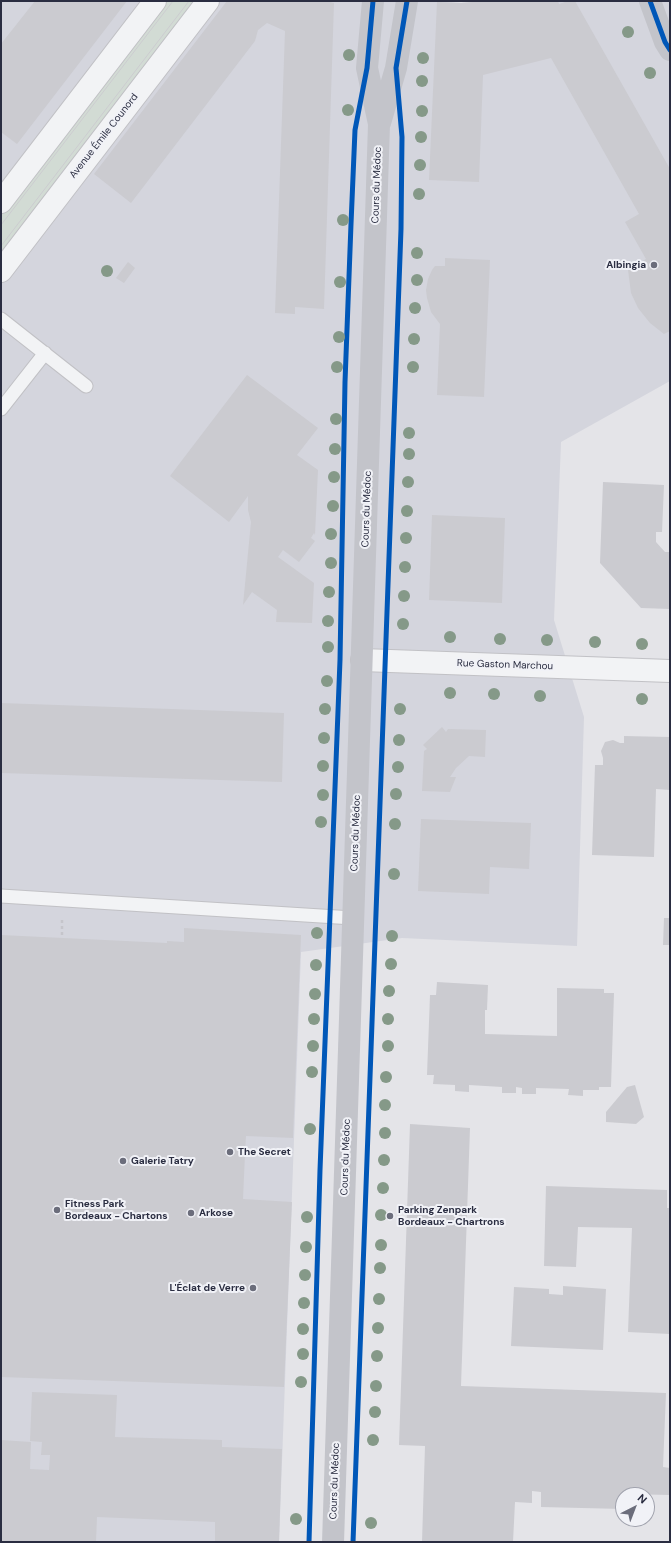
<!DOCTYPE html>
<meta charset="utf-8">
<style>
body{margin:0}
#map{position:relative;width:671px;height:1543px;overflow:hidden;background:#e4e4e8;font-family:"DM Sans",sans-serif}
canvas{display:block}
.frame{position:absolute;inset:0;border:2px solid #2a2d41;pointer-events:none}
.north{position:absolute;left:615px;top:1487px;width:40px;height:40px;box-sizing:border-box;background:#f1f2f7;border:1px solid #a1a3ae;border-radius:50%;rotate:42deg;font-size:11px;font-weight:700;line-height:16px;text-align:center;color:#2a2d41}
.north::after{content:'';display:block;margin:auto;width:14px;height:18px;background:#6b6d7b;clip-path:polygon(50% 0,100% 100%,50% 72%,0 100%)}
</style>
<div id="map">
<canvas width="671" height="1543"></canvas>
<div class="frame"></div>
<div class="north">N</div>
</div>
<script>
const ctx = document.querySelector('canvas').getContext('2d');
ctx.lineJoin = 'round';
function fill(path, color) {
  ctx.fillStyle = color;
  ctx.fill(path, 'evenodd');
}
function shape(rows) {
  const path = new Path2D();
  for (const r of rows) {
    path.moveTo(r[0], r[1]);
    for (let i = 2; i < r.length; i += 2) path.lineTo(r[i], r[i + 1]);
  }
  return path;
}
function strokePath(path, color, width, dash) {
  ctx.strokeStyle = color;
  ctx.lineWidth = width;
  ctx.lineCap = dash ? 'butt' : 'round';
  ctx.setLineDash(dash || []);
  ctx.stroke(path);
}
function write(font, color, halo, rows, align = 'center') {
  ctx.font = font + ' "DM Sans",sans-serif';
  ctx.lineWidth = 4;
  ctx.setLineDash([]);
  ctx.textBaseline = 'middle';
  ctx.strokeStyle = halo;
  ctx.fillStyle = color;
  for (const [text, x, y, turn = 0] of rows) {
    ctx.save();
    ctx.translate(x, y);
    ctx.rotate((+turn || 0) * Math.PI / 180);
    ctx.textAlign = isNaN(turn) ? turn : align;
    if (halo) ctx.strokeText(text, 0, 0);
    ctx.fillText(text, 0, 0);
    ctx.restore();
  }
}
const built = shape([
 [1,1,431,1,461,3,485,1,670,1,670,381,561,442,554,620,584,717,577,946,402,938,301,952,279,1542,1,1542]
]);
const green = shape([
 [166,1,197,1,1,256,1,216]
]);
const building = shape([
 [35,1,127,1,17,144,1,132,1,44],
 [227,1,326,1,334,3,324,309,295,307,295,314,275,313,285,31,267,23,258,30,255,41,131,203,94,174],
 [485,1,558,1,559,4,568,1,575,1,670,169,670,331,664,334,650,323,638,308,631,293,628,270,646,259,625,222,639,214,551,58,483,75,479,182,429,180,437,2,461,3],
 [445,258,490,260,484,397,437,395,440,324,431,312,427,298,426,290,428,279,432,270,435,266,445,266],
 [128,262,135,268,124,283,116,278],
 [247,375,318,428,297,455,318,470,315,535,314,533,311,538,315,541,299,562,283,550,278,557,314,583,312,623,276,622,277,610,252,592,243,605,251,522,248,510,248,496,229,522,170,476],
 [603,482,664,485,662,532,656,532,656,542,665,552,670,552,670,609,641,608,600,563],
 [432,515,505,518,502,603,429,600],
 [1,703,284,713,282,782,1,773],
 [442,727,446,732,448,729,486,730,485,757,469,756,456,768,450,777,456,777,450,792,422,791,424,751,427,749,423,745],
 [624,736,670,737,670,790,656,789,654,857,592,855,595,765,603,765,603,758,601,751,605,742,613,740,620,743,624,743],
 [421,819,531,823,529,869,490,867,489,894,418,891],
 [664,918,670,918,670,945,663,945],
 [184,928,301,935,293,1138,246,1136,245,1154,243,1199,292,1202,284,1387,1,1377,1,935,167,943,167,941,184,942],
 [437,982,488,985,487,1010,485,1010,485,1034,557,1036,557,988,604,989,604,993,614,993,611,1087,599,1087,599,1090,583,1090,583,1096,568,1095,569,1089,536,1088,536,1094,522,1094,522,1088,516,1087,516,1093,502,1093,502,1087,469,1085,469,1092,455,1091,455,1085,433,1084,434,1075,427,1075,430,995,436,995],
 [635,1085,644,1117,636,1124,606,1122,606,1112,627,1087],
 [410,1124,470,1128,461,1386,666,1393,663,1467,670,1468,670,1495,626,1494,623,1495,623,1509,541,1507,541,1492,532,1491,532,1503,515,1502,513,1542,422,1542,425,1446,399,1445],
 [546,1186,667,1190,667,1208,670,1208,670,1334,628,1332,632,1228,578,1227,576,1267,544,1266],
 [563,1286,606,1289,603,1350,511,1346,514,1287,549,1289,549,1294,563,1295],
 [32,1392,117,1395,115,1437,222,1440,222,1447,282,1449,279,1542,215,1542,215,1522,97,1517,96,1542,1,1542,1,1440,31,1442,30,1469,49,1470,50,1455,41,1455,42,1442,30,1441]
]);
const path = shape([
 [62,920,62,938]
]);
const lane = shape([
 [1,319,86,386],
 [1,409,45,353],
 [1,896,353,918]
]);
const street = shape([
 [1,202,155,1],
 [1,271,208,1],
 [362,660,670,671]
]);
const secondary = shape([
 [650,1,665,42,670,50],
 [380,123,396,68,407,1],
 [333,1542,379,124,367,68,373,1]
]);
const tram = shape([
 [1,225,173,1],
 [1,246,189,1]
]);
const cycleway = shape([
 [650,1,665,42,670,50],
 [309,1542,320,1170,340,660,345,382,351,224,355,130,367,68,373,1],
 [353,1542,401,229,402,137,396,68,407,1]
]);
const trees = [
 [628,32],
 [349,55],
 [423,58],
 [650,73],
 [422,81],
 [348,110],
 [422,111],
 [421,137],
 [420,165],
 [419,194],
 [343,220],
 [417,253],
 [107,271],
 [417,280],
 [340,282],
 [415,308],
 [339,337],
 [414,339],
 [337,367],
 [413,367],
 [336,419],
 [409,433],
 [335,449],
 [409,454],
 [334,477],
 [408,482],
 [333,506],
 [407,511],
 [331,534],
 [406,538],
 [331,563],
 [405,567],
 [329,592],
 [404,596],
 [328,621],
 [403,624],
 [450,637],
 [500,639],
 [547,640],
 [595,642],
 [642,644],
 [328,647],
 [327,681],
 [450,693],
 [494,694],
 [540,696],
 [642,699],
 [325,709],
 [400,709],
 [324,738],
 [399,740],
 [323,766],
 [398,767],
 [396,794],
 [323,795],
 [321,822],
 [395,824],
 [394,874],
 [317,933],
 [392,936],
 [391,964],
 [316,965],
 [389,991],
 [315,994],
 [314,1019],
 [388,1019],
 [313,1046],
 [388,1046],
 [312,1072],
 [386,1077],
 [385,1105],
 [310,1129],
 [385,1133],
 [384,1160],
 [383,1188],
 [381,1215],
 [307,1217],
 [381,1245],
 [306,1247],
 [380,1268],
 [305,1275],
 [379,1299],
 [304,1303],
 [378,1328],
 [303,1329],
 [303,1354],
 [377,1356],
 [301,1382],
 [376,1386],
 [375,1412],
 [373,1440],
 [296,1519],
 [371,1523]
];
const markers = [
 [654,265,4,"#6b6d7b"],
 [230,1152,4,"#6b6d7b"],
 [123,1161,4,"#6b6d7b"],
 [57,1210,4,"#6b6d7b"],
 [191,1213,4,"#6b6d7b"],
 [390,1216,4,"#6b6d7b"],
 [253,1288,4,"#6b6d7b"]
];
const streetNames = [
 ["Avenue Émile Counord",104,136,-52],
 ["Cours du Médoc",377,185,-88],
 ["Cours du Médoc",367,509,-88],
 ["Rue Gaston Marchou",505,665,2],
 ["Cours du Médoc",356,833,-88],
 ["Cours du Médoc",346,1157,-88],
 ["Cours du Médoc",335,1481,-88]
];
const poiNames = [
 ["Albingia",646,265,"right"],
 ["The Secret",238,1152],
 ["Galerie Tatry",131,1161],
 ["Fitness Park",65,1204],
 ["Bordeaux - Chartons",65,1216],
 ["Parking Zenpark",398,1210],
 ["Bordeaux - Chartrons",398,1222],
 ["Arkose",199,1213],
 ["L'Éclat de Verre",245,1288,"right"]
];
fill(built, '#d4d5dd');
fill(green, '#d2dbd4');
fill(building, '#cbcbd0');
strokePath(lane, '#c1c1c5', 15);
strokePath(street, '#c1c1c5', 24);
strokePath(path, '#c5c5cb', 2.5, [3, 3]);
strokePath(lane, '#f2f3f5', 13);
strokePath(street, '#f2f3f5', 22);
strokePath(secondary, '#c3c4ca', 22);
strokePath(tram, '#ccccd0', 1);
strokePath(cycleway, '#0057b8', 5);
ctx.fillStyle = '#859988';
for (const [x, y] of trees) {
  ctx.beginPath();
  ctx.arc(x, y, 6, 0, 2 * Math.PI);
  ctx.fill();
}
for (const [x, y, r, color] of markers) {
  const dot = new Path2D();
  dot.arc(x, y, r, 0, 2 * Math.PI);
  ctx.fillStyle = color;
  ctx.fill(dot);
  strokePath(dot, '#f1f2f7', 1.5);
}
write('10px', '#2a2d41', '#f1f2f7', streetNames);
write('bold 10px', '#2a2d41', '#f1f2f7', poiNames, 'left');
</script>
